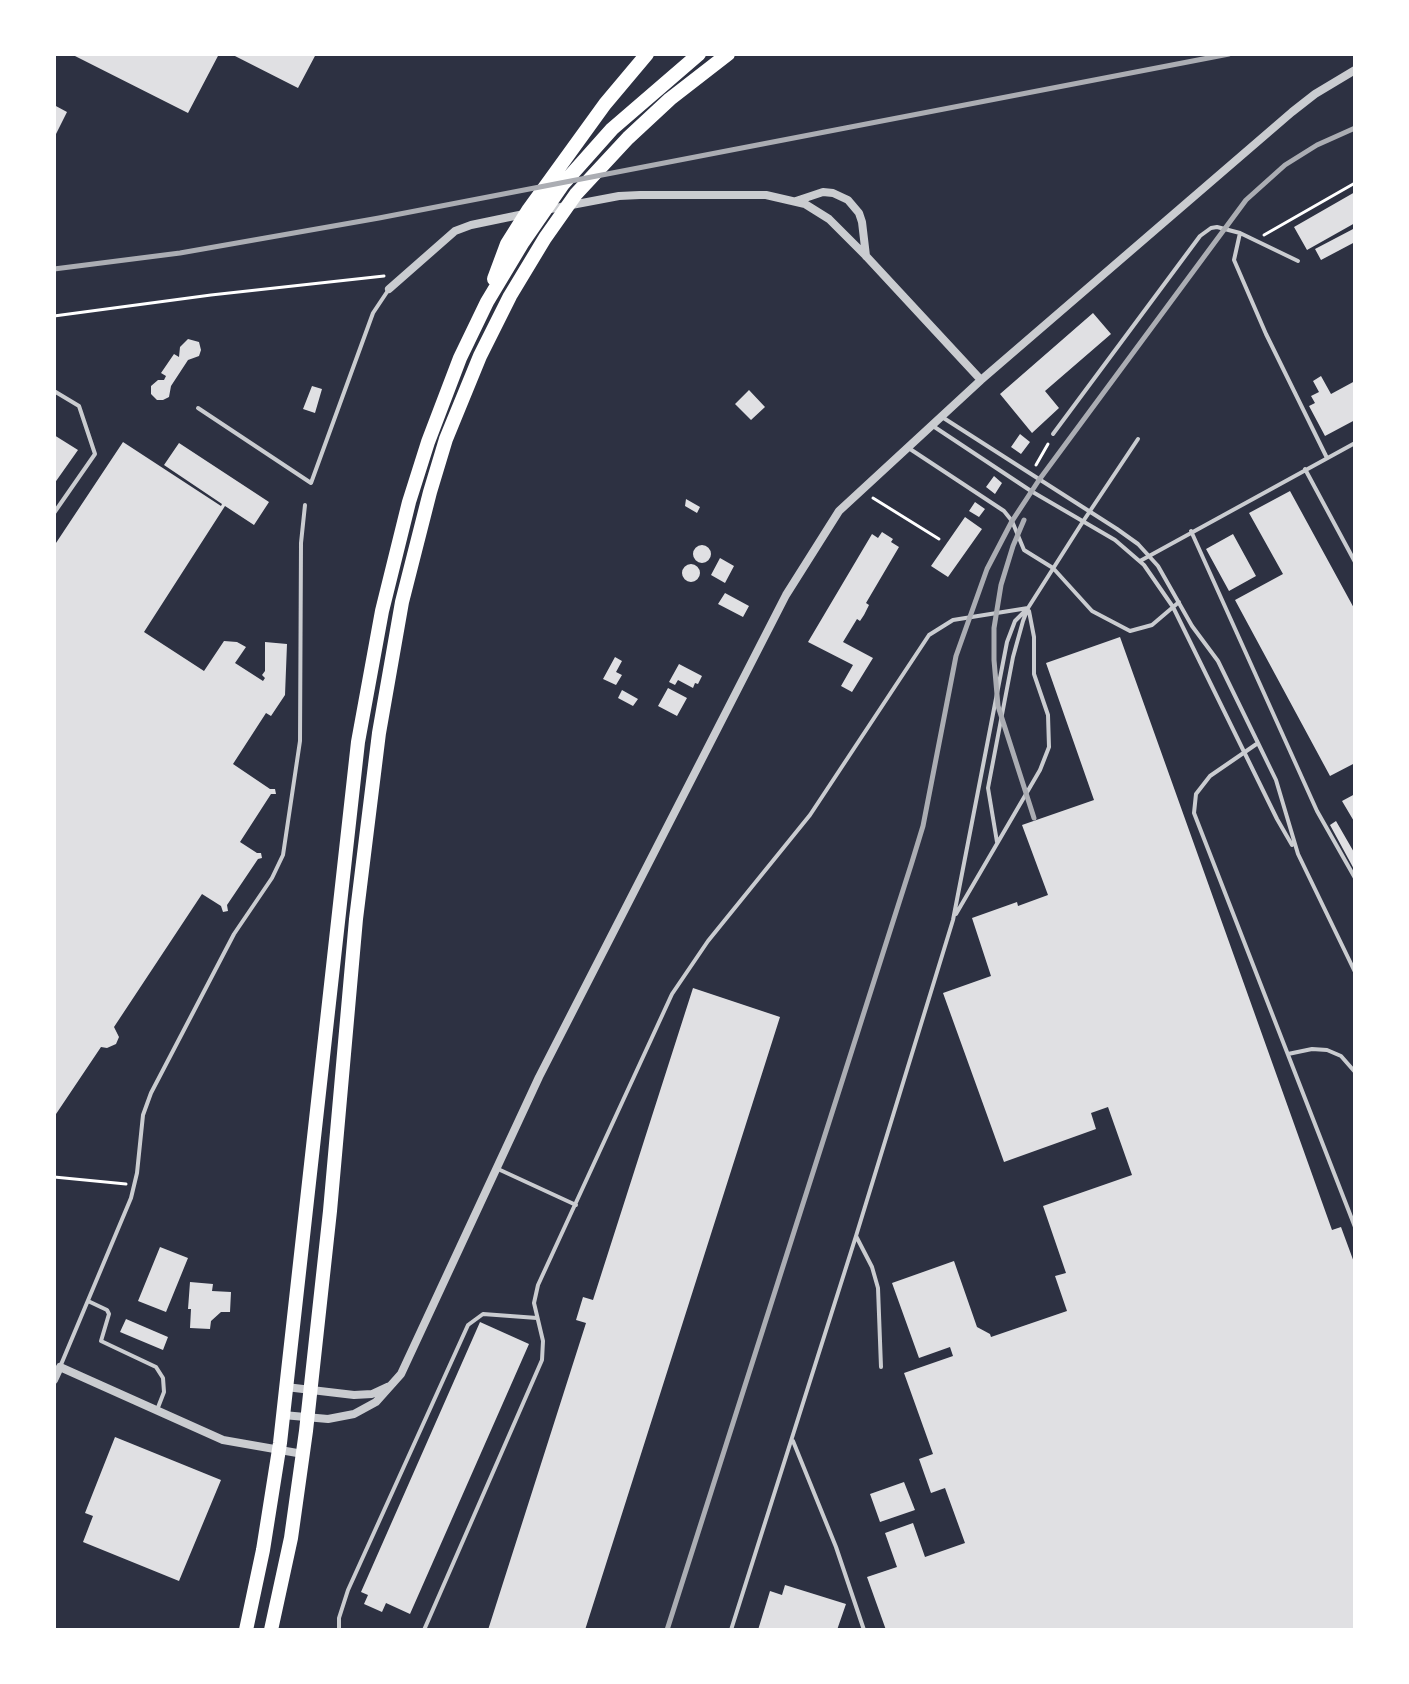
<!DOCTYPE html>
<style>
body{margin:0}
#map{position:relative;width:1409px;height:1684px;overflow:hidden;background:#2d3142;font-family:"Asap Condensed",sans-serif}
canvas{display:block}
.frame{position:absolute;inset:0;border:56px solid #fff;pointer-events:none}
</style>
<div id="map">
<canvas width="1409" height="1684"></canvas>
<div class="frame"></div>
</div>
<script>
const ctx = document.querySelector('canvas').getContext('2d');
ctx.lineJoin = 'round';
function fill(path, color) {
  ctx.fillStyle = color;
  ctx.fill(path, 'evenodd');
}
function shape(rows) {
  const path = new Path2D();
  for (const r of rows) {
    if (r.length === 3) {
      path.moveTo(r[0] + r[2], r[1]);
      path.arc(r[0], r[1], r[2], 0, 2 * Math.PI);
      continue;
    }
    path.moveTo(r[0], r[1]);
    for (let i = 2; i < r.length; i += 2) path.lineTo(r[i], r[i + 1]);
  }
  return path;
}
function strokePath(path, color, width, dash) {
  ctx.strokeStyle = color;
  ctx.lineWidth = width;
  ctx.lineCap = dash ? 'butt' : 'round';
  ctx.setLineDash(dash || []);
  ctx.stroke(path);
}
const building = shape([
 [71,54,219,54,188,113],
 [231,54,316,54,298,88],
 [54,105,67,112,54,138],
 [1355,192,1355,223,1307,250,1294,227],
 [1355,228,1355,242,1321,260,1315,249],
 [1093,313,1111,334,1045,391,1059,408,1032,433,1000,394],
 [188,339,199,342,201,350,199,356,188,360,171,386,169,397,163,400,157,400,151,394,151,386,158,380,164,380,166,376,161,373,174,354,179,357,180,347],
 [1321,376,1331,394,1355,381,1355,420,1325,436,1309,406,1315,403,1311,396,1319,392,1313,381],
 [312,386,322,389,315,413,303,409],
 [749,390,765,407,751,420,735,404],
 [1020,434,1030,442,1021,454,1011,447],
 [54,435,78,450,54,484],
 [123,442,221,506,222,504,164,465,179,443,269,502,254,525,225,506,144,632,204,671,224,641,237,642,246,647,235,663,263,681,265,678,262,675,265,671,265,642,287,644,285,695,271,716,266,713,233,764,270,789,275,789,276,794,271,794,240,842,257,853,261,853,262,858,258,859,227,905,228,911,223,912,221,906,202,894,114,1027,119,1037,116,1044,107,1048,101,1047,54,1117,54,546],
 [994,476,1002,483,995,494,986,487],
 [1290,491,1355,610,1355,763,1330,776,1235,600,1283,574,1249,513],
 [686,499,700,507,697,513,685,506],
 [975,502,985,509,979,517,969,511],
 [965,517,982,529,948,577,931,566],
 [882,532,893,539,891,542,899,547,866,603,869,605,864,615,860,621,857,619,843,642,873,658,852,692,841,686,853,665,808,642,872,534,878,538],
 [1233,534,1256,576,1229,591,1206,549],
 [702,554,9],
 [720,558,734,566,725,583,711,575],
 [691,573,9],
 [725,593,749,606,743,617,718,604],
 [1120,637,1332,1230,1341,1227,1355,1265,1355,1630,886,1630,867,1577,897,1567,885,1533,913,1523,925,1557,965,1543,945,1488,931,1493,919,1459,933,1454,904,1373,953,1356,950,1347,919,1358,892,1283,954,1261,977,1327,990,1334,991,1337,1067,1311,1055,1276,1066,1273,1043,1206,1132,1175,1108,1107,1091,1113,1096,1129,1004,1162,943,993,991,976,972,918,1017,902,1018,906,1048,895,1022,825,1094,800,1046,663],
 [615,657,622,661,616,672,622,675,616,685,603,679],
 [679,664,702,676,698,684,695,683,693,688,678,680,675,685,669,682],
 [668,688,687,698,677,716,658,706],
 [622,690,638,699,633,706,618,698],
 [1355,794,1355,823,1342,801],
 [1336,821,1355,854,1355,871,1330,825],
 [693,988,780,1017,585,1630,488,1630,586,1323,576,1320,583,1297,593,1300],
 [160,1247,188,1258,166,1312,138,1301],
 [190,1282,213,1284,212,1291,231,1292,230,1312,221,1312,211,1321,210,1329,190,1328,191,1309,188,1309],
 [126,1319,168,1337,163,1350,120,1332],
 [480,1322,529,1344,410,1614,386,1603,382,1612,364,1604,368,1595,361,1592],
 [115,1437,221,1480,179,1581,83,1542,93,1516,85,1513],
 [904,1482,915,1510,880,1522,870,1494],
 [785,1585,846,1604,837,1630,758,1630,770,1591,782,1595]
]);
const path = shape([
 [1264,235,1355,183],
 [54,316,211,295,384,276],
 [1036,465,1048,444],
 [873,498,939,539],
 [54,1177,126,1184]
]);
const service = shape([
 [1240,233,1298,261],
 [54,391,79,406,95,454,54,513],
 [198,408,311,483,373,313,389,289],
 [942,417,1117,529,1138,544,1158,566,1192,626,1218,661,1258,743,1276,780,1298,854,1355,972],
 [933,426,1031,491,1115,540,1144,565,1173,607,1277,819,1292,845],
 [1053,434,1200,236,1211,228,1217,227,1240,233,1234,260,1266,334,1327,458],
 [907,447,1004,511,1012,521,1024,550,1053,568,1092,611,1130,631,1152,625,1179,602],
 [1305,469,1355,562],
 [1191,531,1317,811,1355,878],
 [1140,561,1355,443],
 [1258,743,1210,776,1196,794,1194,813,1355,1227],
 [997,842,988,788,1013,657,1023,621,1028,608,1082,523,1138,439],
 [956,914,1040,770,1049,747,1048,715,1034,674,1034,637,1029,611],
 [1288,1054,1312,1049,1327,1050,1341,1056,1355,1072],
 [498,1169,576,1205],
 [856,1236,872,1267,878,1288,881,1367],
 [88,1301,107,1310,109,1314,101,1341,156,1367,163,1378,164,1392,157,1410],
 [60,1367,131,1198,137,1173,143,1115,151,1093,234,934,272,878,283,855,300,741,301,543,305,505],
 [793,1441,836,1547,864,1630],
 [339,1630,339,1618,348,1590,468,1325,483,1314,537,1318],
 [424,1630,542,1360,543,1341,534,1303,538,1285,672,994,708,941,810,815,929,635,953,620,1028,608],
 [731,1630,856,1236,953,920,1007,642,1015,621,1026,610]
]);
const minor = shape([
 [796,201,823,192,833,193,848,200,859,213,862,222,866,256],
 [545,210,619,196,640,195,766,195,805,204,829,219,866,256,981,380],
 [389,289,455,231,471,225,524,214],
 [54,1380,60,1367,223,1440,303,1454],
 [286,1387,354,1395,372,1394,387,1387],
 [283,1415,328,1419,354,1414,376,1402,401,1374,539,1077,786,595,839,511,981,380,1292,112,1315,94,1355,70]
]);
const primary = shape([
 [494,279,507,244,529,209,605,104,647,54],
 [246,1630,263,1550,280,1443,358,742,382,611,409,502,428,442,460,358,487,302,523,242,563,184,612,129,699,54],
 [271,1630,291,1538,306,1431,330,1211,356,919,379,733,402,602,430,492,446,439,480,356,510,296,545,238,576,194,628,138,670,99,728,54]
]);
const rail = shape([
 [54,269,180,253,379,218,1229,54],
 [1024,520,1013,546,1001,585,994,628,994,660,998,706,1034,818],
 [667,1630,912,862,923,826,956,656,987,569,1012,521,1039,480,1246,200,1285,165,1317,145,1355,128]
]);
fill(building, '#e0e0e3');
strokePath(path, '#fff', 3);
strokePath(service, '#caccd0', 4);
strokePath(minor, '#caccd0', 8);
strokePath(primary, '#fff', 14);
strokePath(rail, '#abadb3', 5);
</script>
